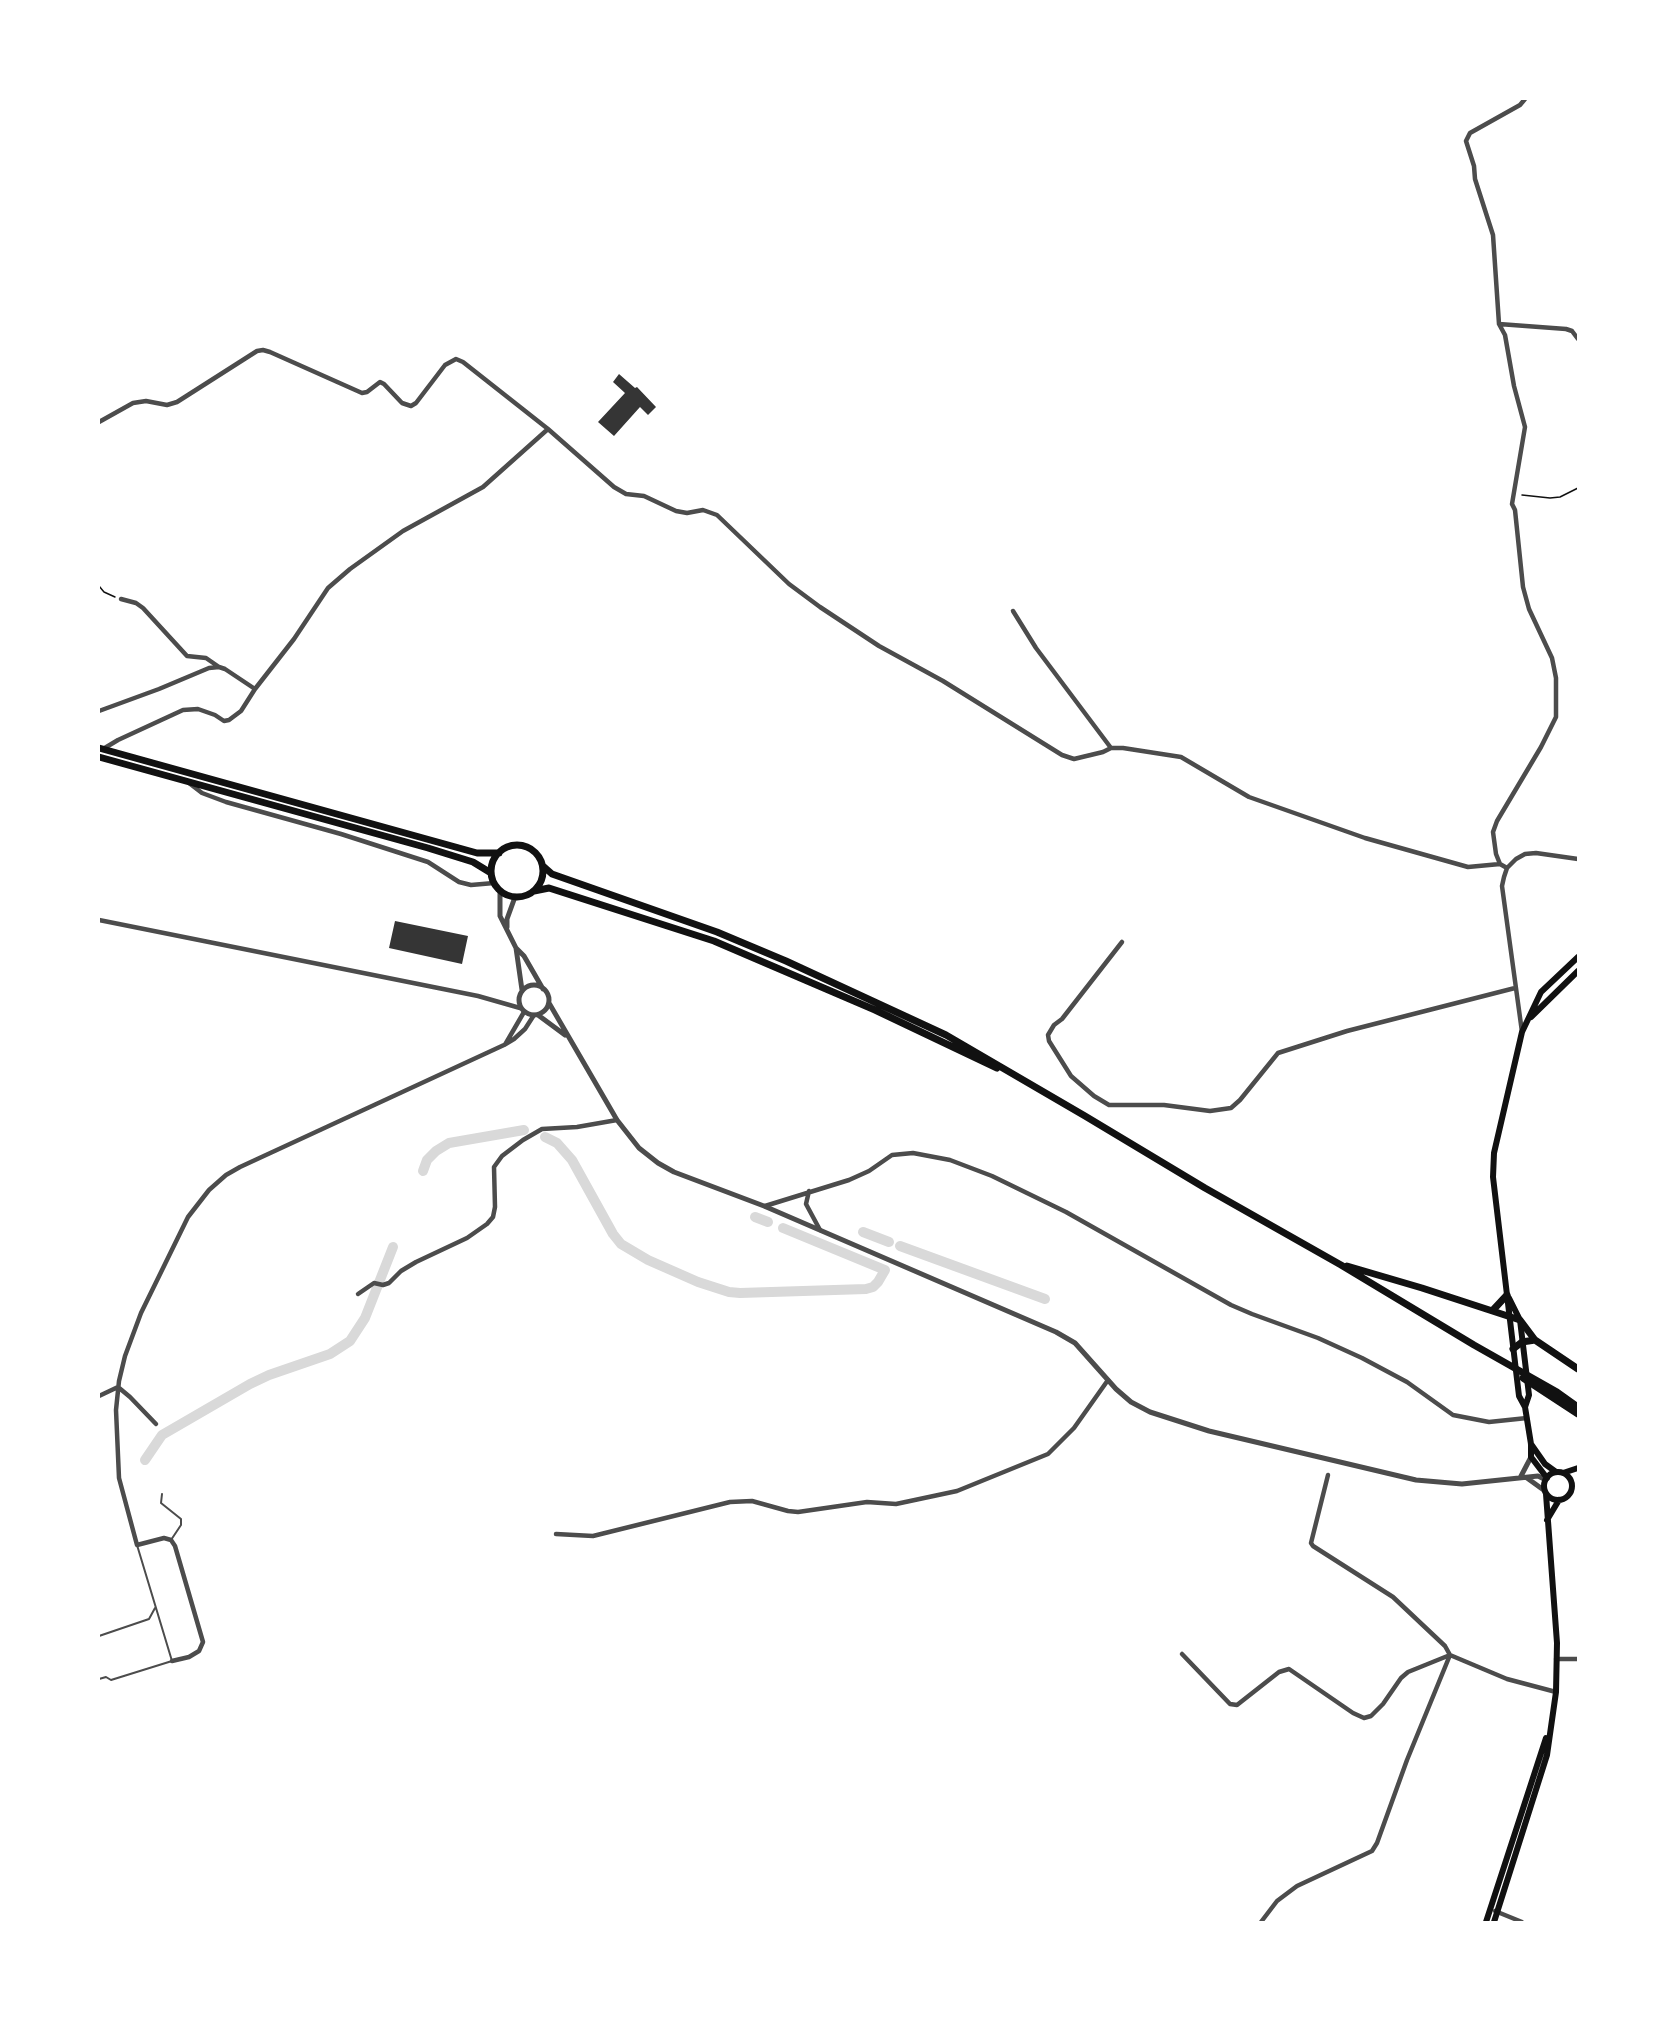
<!DOCTYPE html>
<style>
body{margin:0}
#map{position:relative;width:1677px;height:2021px;overflow:hidden;background:#fff;font-family:Signika,sans-serif}
canvas{display:block}
.frame{position:absolute;inset:0;border:100px solid #fff;pointer-events:none}
</style>
<div id="map">
<canvas width="1677" height="2021"></canvas>
<div class="frame"></div>
</div>
<script>
const ctx = document.querySelector('canvas').getContext('2d');
ctx.lineJoin = 'round';
function shape(rows) {
  const path = new Path2D();
  for (const r of rows) {
    if (r.length === 3) {
      path.moveTo(r[0] + r[2], r[1]);
      path.arc(r[0], r[1], r[2], 0, 2 * Math.PI);
      continue;
    }
    path.moveTo(r[0], r[1]);
    for (let i = 2; i < r.length; i += 2) path.lineTo(r[i], r[i + 1]);
  }
  return path;
}
function strokePath(path, color, width, dash) {
  ctx.strokeStyle = color;
  ctx.lineWidth = width;
  ctx.lineCap = dash ? 'butt' : 'round';
  ctx.setLineDash(dash || []);
  ctx.stroke(path);
}
function fill(path, color) {
  ctx.fillStyle = color;
  ctx.fill(path, 'evenodd');
}
const canal = shape([
 [545,1137,557,1143,572,1160,613,1234,621,1244,648,1260,698,1282,729,1292,740,1293,866,1289,873,1287,878,1282,885,1270,783,1228],
 [423,1171,427,1160,436,1151,449,1143,524,1130],
 [755,1217,768,1222],
 [863,1232,889,1242],
 [900,1246,1045,1299],
 [145,1460,162,1435,250,1384,269,1375,330,1354,350,1341,365,1318,393,1247]
]);
const building = shape([
 [619,374,635,388,637,387,656,407,648,415,640,407,614,436,598,422,625,393,613,382],
 [395,921,468,936,462,964,389,948]
]);
const path = shape([
 [1522,495,1550,498,1560,497,1578,488],
 [99,586,104,592,115,597]
]);
const service = shape([
 [162,1494,161,1503,181,1519,181,1525,171,1540],
 [99,1636,149,1619,155,1608],
 [99,1679,106,1677,111,1680,172,1661,137,1545]
]);
const minor = shape([
 [1499,324,1566,329,1572,331,1578,339],
 [99,422,133,403,146,401,167,405,177,402,257,351,263,350,270,352,362,393,367,392,380,382,384,384,402,403,411,406,416,403,445,365,456,359,463,362,548,429,614,487,626,494,644,496,676,511,687,513,703,510,717,515,789,584,820,607,879,646,943,681,1062,755,1074,759,1103,752,1111,748,1123,748,1181,757,1249,797,1365,838,1468,867,1500,864],
 [121,599,136,603,143,608,187,656,206,658,219,667],
 [1013,611,1036,648,1111,748],
 [99,711,159,689,209,668,219,667,225,669,255,689,294,639,328,588,350,569,403,531,483,487,548,429],
 [103,749,118,740,183,710,198,709,215,715,224,721,229,720,241,711,255,689],
 [189,783,202,793,226,802,341,834,428,862,459,882,471,885,494,883],
 [1507,868,1500,864,1496,854,1493,832,1497,821,1541,747,1556,717,1556,678,1552,658,1529,609,1523,587,1515,510,1512,504,1525,427,1514,386,1505,335,1499,324,1493,235,1475,179,1474,166,1466,141,1470,133,1520,105,1525,99],
 [99,920,478,996,520,1008],
 [1122,942,1062,1019,1054,1025,1048,1035,1049,1041,1071,1076,1094,1096,1109,1105,1164,1105,1210,1111,1231,1108,1240,1100,1278,1053,1347,1031,1515,988],
 [1522,1032,1502,886,1504,877,1507,868,1516,859,1525,854,1536,853,1578,859],
 [506,1043,524,1012],
 [809,1191,806,1204,820,1230],
 [765,1206,849,1180,869,1171,892,1155,913,1153,950,1160,992,1176,1066,1212,1231,1305,1252,1314,1318,1338,1362,1358,1407,1382,1453,1415,1489,1422,1527,1418],
 [358,1294,374,1283,383,1285,389,1283,401,1271,416,1262,467,1238,487,1224,493,1217,495,1207,494,1167,502,1156,523,1140,542,1129,577,1127,617,1120],
 [99,1396,118,1387,130,1397,156,1424],
 [556,1534,593,1536,730,1502,752,1501,788,1511,798,1512,867,1502,896,1504,957,1491,1048,1454,1074,1428,1108,1380],
 [1182,1654,1230,1704,1237,1705,1279,1672,1289,1669,1353,1713,1364,1718,1371,1716,1383,1704,1401,1678,1408,1672,1450,1655,1445,1646,1393,1597,1313,1546,1311,1543,1328,1475],
 [1556,1659,1578,1659],
 [172,1661,189,1657,199,1651,203,1642,175,1546,171,1540,164,1538,137,1545,119,1478,116,1410,119,1381,125,1356,141,1313,188,1217,209,1190,226,1175,240,1167,504,1045,514,1039,525,1029,534,1015],
 [1495,1911,1522,1922],
 [1261,1922,1277,1901,1297,1886,1372,1851,1377,1843,1407,1760,1450,1655,1507,1679,1556,1692]
]);
const tertiary = shape([
 [500,890,500,916,516,948,524,956,543,989],
 [507,927,507,919,515,897],
 [516,948,522,990],
 [534,1000,15],
 [549,1003,617,1120,639,1148,658,1163,674,1172,764,1206,1056,1332,1075,1343,1116,1389,1131,1402,1150,1412,1209,1431,1416,1480,1462,1484,1538,1476,1546,1480],
 [538,1015,565,1035],
 [1520,1478,1531,1457],
 [1527,1478,1545,1491]
]);
const secondary = shape([
 [1531,1017,1578,971],
 [1509,1298,1520,1320,1529,1395,1525,1407],
 [1531,1444,1545,1464,1556,1472],
 [1558,1486,14],
 [1563,1473,1578,1468],
 [1547,1478,1531,1457,1531,1444,1525,1407,1519,1396,1493,1177,1494,1153,1522,1032,1541,992,1578,957],
 [1547,1520,1559,1500],
 [1486,1922,1546,1738],
 [1494,1922,1547,1755,1556,1692,1557,1643,1546,1494]
]);
const primary = shape([
 [99,748,477,853,499,853],
 [99,757,428,848,473,862,491,873],
 [517,871,26],
 [543,866,552,874,717,932,786,961,946,1035,1085,1116,1205,1188,1341,1265,1474,1345,1557,1392,1578,1407],
 [534,891,549,888,714,941,875,1010,997,1068],
 [1347,1266,1422,1288,1520,1320,1535,1340,1578,1369],
 [1493,1310,1507,1295],
 [1513,1349,1522,1342,1535,1340],
 [1523,1378,1578,1414]
]);
strokePath(canal, '#d9d9d9', 10);
fill(building, '#353535');
strokePath(path, '#111', 1.5);
strokePath(service, '#4c4c4c', 2);
strokePath(minor, '#4c4c4c', 4.5);
strokePath(tertiary, '#4c4c4c', 5);
strokePath(secondary, '#111', 6);
strokePath(primary, '#111', 7);
</script>
